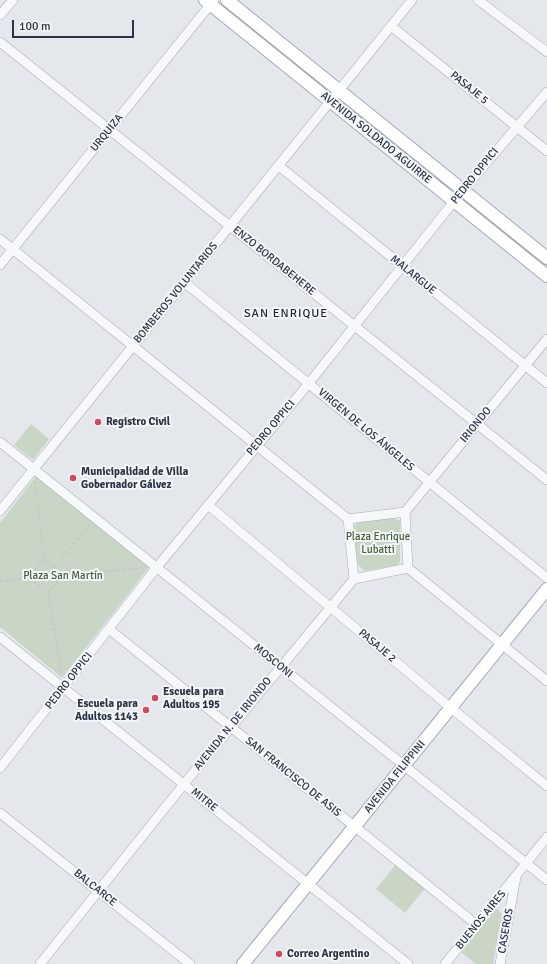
<!DOCTYPE html>
<meta charset="utf-8">
<style>
body{margin:0}
#map{position:relative;width:547px;height:964px;overflow:hidden;background:#e4e7ec;font-family:Signika,sans-serif}
canvas{display:block}
.scale{position:absolute;left:12px;top:20px;width:122px;height:18px;box-sizing:border-box;border:2px solid #2b3445;border-top:0;padding-left:5px;font-size:12px;line-height:14px;white-space:nowrap;color:#2b3445;-webkit-text-stroke:3px #f4f6f9;paint-order:stroke}
</style>
<div id="map">
<canvas width="547" height="964"></canvas>
<div class="scale">100 m</div>
</div>
<script>
const ctx = document.querySelector('canvas').getContext('2d');
ctx.lineJoin = 'round';
function fill(path, color) {
  ctx.fillStyle = color;
  ctx.fill(path, 'evenodd');
}
function shape(rows) {
  const path = new Path2D();
  for (const r of rows) {
    path.moveTo(r[0], r[1]);
    for (let i = 2; i < r.length; i += 2) path.lineTo(r[i], r[i + 1]);
  }
  return path;
}
function strokePath(path, color, width, dash) {
  ctx.strokeStyle = color;
  ctx.lineWidth = width;
  ctx.lineCap = dash ? 'butt' : 'round';
  ctx.setLineDash(dash || []);
  ctx.stroke(path);
}
function write(font, color, halo, rows, align = 'center') {
  ctx.font = font + ' Signika,sans-serif';
  ctx.lineWidth = 4;
  ctx.setLineDash([]);
  ctx.textBaseline = 'middle';
  ctx.strokeStyle = halo;
  ctx.fillStyle = color;
  for (const [text, x, y, turn = 0] of rows) {
    ctx.save();
    ctx.translate(x, y);
    ctx.rotate((+turn || 0) * Math.PI / 180);
    ctx.textAlign = isNaN(turn) ? turn : align;
    if (halo) ctx.strokeText(text, 0, 0);
    ctx.fillText(text, 0, 0);
    ctx.restore();
  }
}
const green = shape([
 [225,6,329,90,328,92,223,8],
 [349,105,453,189,452,191,449,191,347,107],
 [469,201,547,263,547,270,467,206],
 [31,424,49,439,33,460,14,445],
 [37,475,151,565,62,678,0,627,0,523],
 [394,518,400,521,400,562,397,565,364,571,358,564,352,528,357,523,362,521],
 [396,864,425,888,405,913,376,889],
 [498,909,502,915,493,964,476,964,461,952,494,910]
]);
const path = shape([
 [35,481,44,559],
 [54,568,90,524],
 [63,575,143,568],
 [0,581,29,578],
 [48,593,63,575,44,559,29,578,48,593,62,675]
]);
const minor = shape([
 [478,0,547,52],
 [0,15,13,0],
 [391,26,547,151],
 [0,42,547,480],
 [279,166,547,383],
 [0,239,348,519],
 [0,265,214,0],
 [184,282,547,578],
 [0,442,547,880],
 [208,505,451,708,547,786],
 [0,511,412,0],
 [405,512,408,568,354,579,348,519,405,512],
 [405,512,547,339],
 [408,568,547,681],
 [109,629,477,925],
 [0,637,408,964],
 [0,768,157,567,309,383,463,190,547,92],
 [0,813,190,964],
 [40,964,184,784,354,579],
 [445,964,547,837],
 [500,964,516,877]
]);
const major = shape([
 [205,0,547,276],
 [227,0,547,258],
 [243,964,547,589]
]);
const markers = [
 [98,422,4,"#d1495b"],
 [73,478,4,"#d1495b"],
 [155,698,4,"#d1495b"],
 [146,710,4,"#d1495b"],
 [279,954,4,"#d1495b"]
];
const streetNames = [
 ["PASAJE 5",469,88,39],
 ["URQUIZA",107,133,-51],
 ["AVENIDA SOLDADO AGUIRRE",376,138,39],
 ["PEDRO OPPICI",475,176,-51],
 ["ENZO BORDABEHERE",274,261,39],
 ["MALARGUE",413,275,39],
 ["BOMBEROS VOLUNTARIOS",176,293,-51],
 ["IRIONDO",476,425,-51],
 ["PEDRO OPPICI",271,428,-50],
 ["VIRGEN DE LOS ÁNGELES",366,430,40],
 ["PASAJE 2",377,646,40],
 ["MOSCONI",273,661,39],
 ["PEDRO OPPICI",69,681,-52],
 ["AVENIDA N. DE IRIONDO",233,724,-51],
 ["SAN FRANCISCO DE ASIS",293,777,39],
 ["AVENIDA FILIPPINI",395,777,-51],
 ["MITRE",204,800,39],
 ["BALCARCE",95,888,39],
 ["BUENOS AIRES",481,920,-51],
 ["CASEROS",506,931,-80]
];
const poiNames = [
 ["Registro Civil",106,422],
 ["Municipalidad de Villa",81,472],
 ["Gobernador Gálvez",81,485],
 ["Escuela para",163,692],
 ["Adultos 195",163,705],
 ["Escuela para",138,704,"right"],
 ["Adultos 1143",138,717,"right"],
 ["Correo Argentino",287,954]
];
const parkNames = [
 ["Plaza Enrique",378,537],
 ["Lubatti",378,550],
 ["Plaza San Martín",63,576]
];
const neighbourhoodNames = [
 ["SAN ENRIQUE",286,314]
];
fill(green, '#c9d6c5');
strokePath(minor, '#a9aeb7', 10);
strokePath(major, '#a3abb8', 14);
strokePath(path, '#c2c5cb', 1.5, [3, 3]);
strokePath(minor, '#f7f8fa', 9);
strokePath(major, '#fff', 12);
for (const [x, y, r, color] of markers) {
  const dot = new Path2D();
  dot.arc(x, y, r, 0, 2 * Math.PI);
  ctx.fillStyle = color;
  ctx.fill(dot);
  strokePath(dot, '#f4f6f9', 1.5);
}
write('11px', '#2b3445', '#f4f6f9', streetNames);
write('bold 11px', '#2b3445', '#f4f6f9', poiNames, 'left');
write('11px', '#3f6138', '#f4f6f9', parkNames);
ctx.letterSpacing = '1px';
write('12px', '#1d2536', '#f4f6f9', neighbourhoodNames);
ctx.letterSpacing = '0px';
</script>
